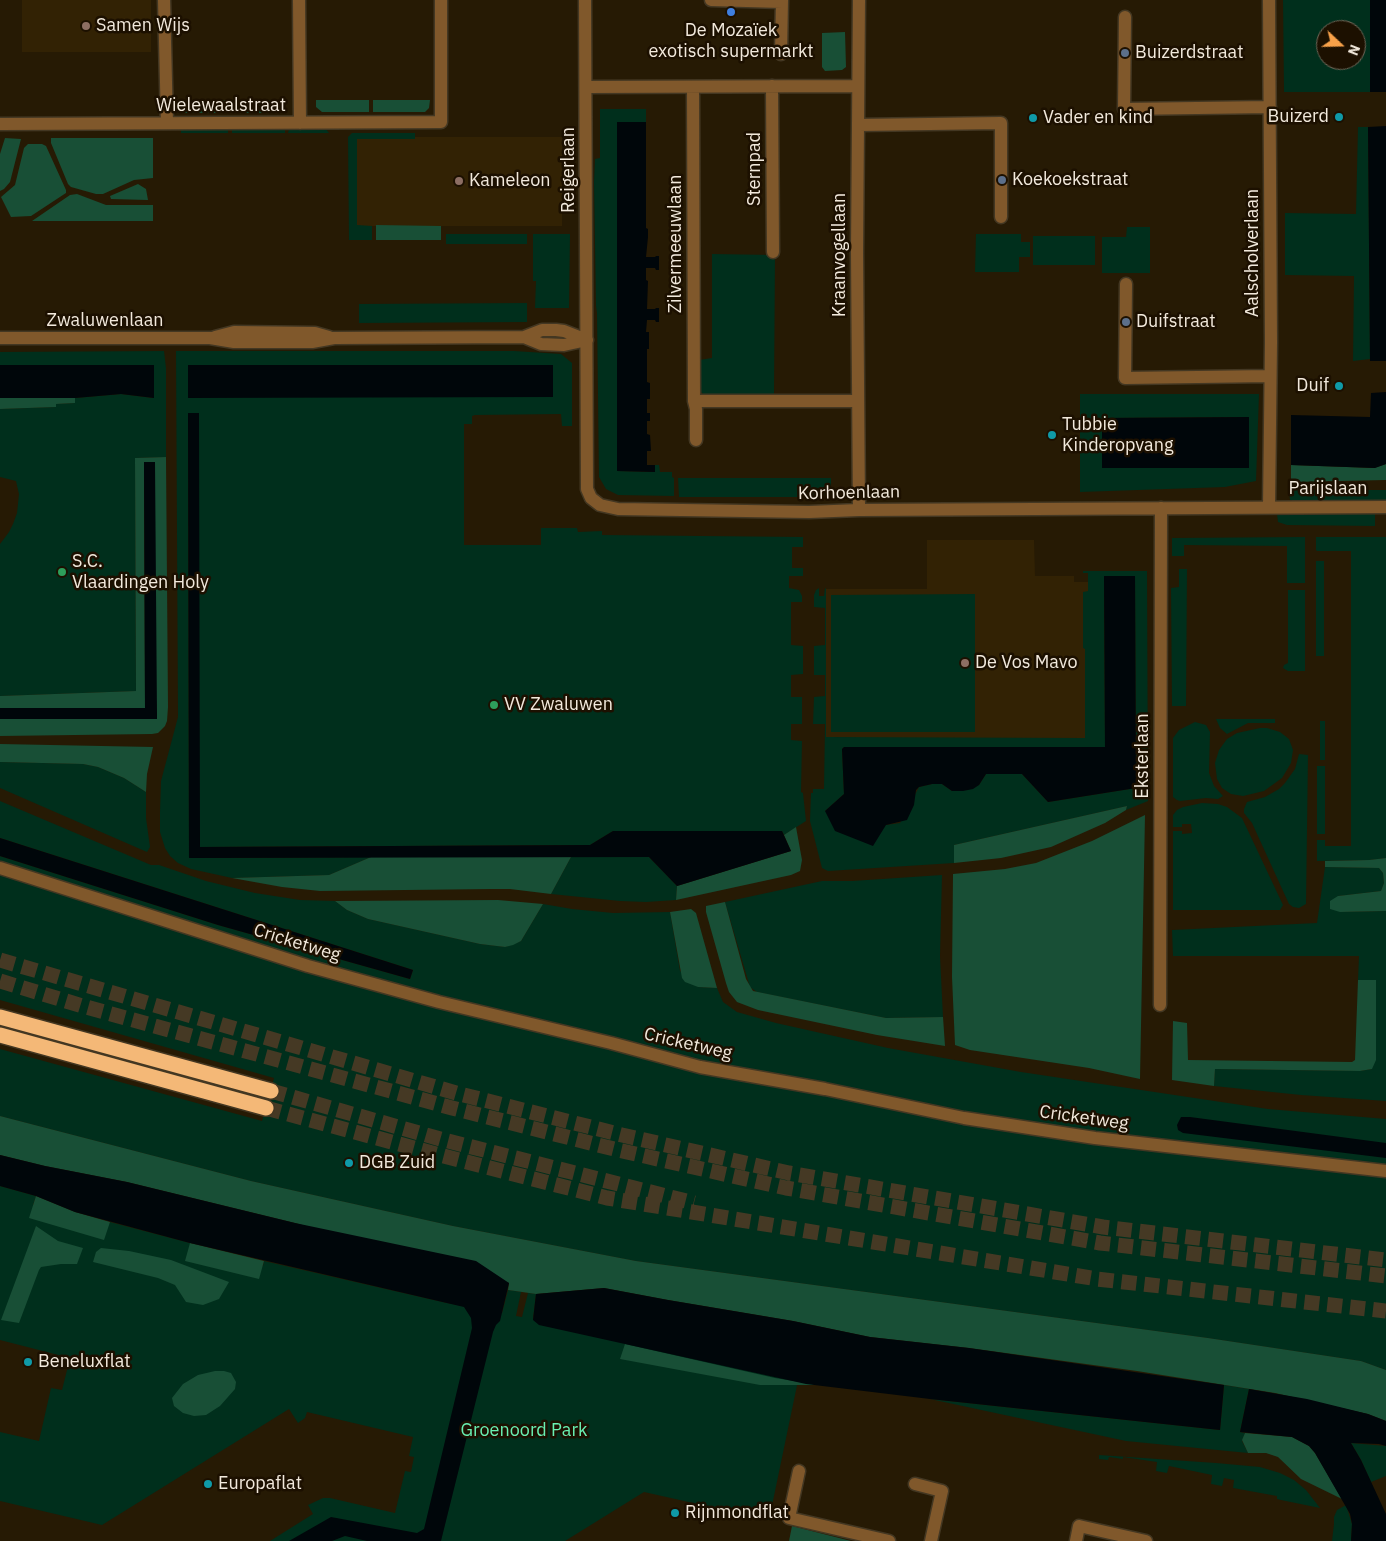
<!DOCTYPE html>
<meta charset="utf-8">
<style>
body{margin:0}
#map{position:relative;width:1386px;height:1541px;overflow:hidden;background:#261a04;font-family:"IBM Plex Sans",sans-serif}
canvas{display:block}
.north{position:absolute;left:1316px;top:20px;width:50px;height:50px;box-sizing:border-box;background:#1c1000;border:1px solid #726758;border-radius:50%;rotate:111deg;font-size:14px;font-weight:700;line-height:20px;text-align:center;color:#f2e9dc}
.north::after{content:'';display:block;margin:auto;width:18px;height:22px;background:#f7a149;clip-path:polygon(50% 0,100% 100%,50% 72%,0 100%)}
</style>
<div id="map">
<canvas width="1386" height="1541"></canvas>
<div class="north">N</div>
</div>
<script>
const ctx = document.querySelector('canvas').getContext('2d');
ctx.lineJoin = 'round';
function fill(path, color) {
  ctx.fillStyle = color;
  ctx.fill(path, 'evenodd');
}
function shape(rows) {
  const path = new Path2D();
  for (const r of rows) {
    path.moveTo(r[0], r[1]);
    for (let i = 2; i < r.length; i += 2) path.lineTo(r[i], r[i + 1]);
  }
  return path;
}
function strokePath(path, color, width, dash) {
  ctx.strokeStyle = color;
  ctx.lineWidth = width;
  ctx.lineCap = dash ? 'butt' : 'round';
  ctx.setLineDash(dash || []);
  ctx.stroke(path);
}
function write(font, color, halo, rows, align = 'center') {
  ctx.font = font + ' "IBM Plex Sans",sans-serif';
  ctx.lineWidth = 5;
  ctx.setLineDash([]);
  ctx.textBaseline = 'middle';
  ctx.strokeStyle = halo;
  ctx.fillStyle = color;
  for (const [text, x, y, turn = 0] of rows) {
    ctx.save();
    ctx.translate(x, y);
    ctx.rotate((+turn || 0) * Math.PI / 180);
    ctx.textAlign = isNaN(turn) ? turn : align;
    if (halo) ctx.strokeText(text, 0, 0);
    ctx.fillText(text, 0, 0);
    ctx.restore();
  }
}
const built = shape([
 [22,0,151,0,151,52,22,52],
 [357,137,562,137,562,226,357,226],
 [927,540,1034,540,1035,576,1074,576,1074,582,1104,582,1105,747,826,737,826,589,927,589]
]);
const green = shape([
 [1283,0,1370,0,1370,92,1284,92],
 [1326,30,1356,30,1356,60,1326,60],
 [600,109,646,109,646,122,617,123,617,471,655,472,655,465,659,465,660,472,672,472,672,477,674,478,674,496,618,495,606,489,599,477,597,313,596,306,594,182,595,159,600,158],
 [1358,127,1368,127,1370,359,1353,361,1354,276,1285,275,1285,213,1356,214],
 [181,129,228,129,228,133,181,133],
 [232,129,285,129,285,133,232,133],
 [289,129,326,129,329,133,288,133],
 [352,133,415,133,415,139,357,139,357,225,372,226,372,240,349,240,348,137],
 [1127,227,1150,227,1150,273,1102,273,1102,237,1126,237],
 [446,234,527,234,527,244,446,244],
 [533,234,570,234,569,308,535,308,536,281,533,281],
 [976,234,1021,234,1021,242,1030,242,1030,257,1019,257,1019,272,975,272],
 [1033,236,1095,236,1095,265,1033,265],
 [712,254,775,255,774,394,704,395,700,391,699,360,712,358],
 [527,303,527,322,359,323,359,304],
 [164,351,166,368,166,457,135,458,136,691,0,696,0,544,9,532,13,524,17,513,19,494,16,481,0,477,0,409,56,407,56,404,75,403,75,398,121,394,153,398,154,381,153,365,0,365,0,352],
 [176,351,514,351,561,354,572,363,572,426,562,426,561,414,475,415,472,416,472,424,464,424,464,545,541,545,541,528,577,528,578,532,602,531,602,535,803,537,803,547,792,547,792,568,803,568,803,576,789,576,789,588,799,590,802,596,802,602,791,602,791,645,803,646,803,674,791,675,791,697,802,697,802,724,791,724,791,740,802,741,801,792,803,793,806,821,784,835,782,831,613,831,590,845,199,847,199,413,188,413,189,858,371,857,329,875,232,878,191,869,178,863,170,856,165,848,160,832,160,812,161,781,178,717],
 [188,365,553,365,553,396,188,396],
 [1080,394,1259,394,1256,481,1225,487,1080,492],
 [1249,417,1248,468,1102,468,1102,418],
 [678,478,831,478,831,495,809,497,679,497],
 [1289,490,1386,490,1386,500,1290,500],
 [1277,514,1375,514,1375,526,1287,525,1278,522],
 [1305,537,1305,583,1287,583,1287,546,1184,545,1184,556,1172,556,1172,538],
 [1316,537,1386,537,1386,858,1369,860,1317,861,1317,840,1325,840,1325,846,1351,846,1351,551,1317,551,1316,550],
 [1316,561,1324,561,1324,656,1316,656],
 [1179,569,1187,569,1186,706,1172,706,1171,588,1179,587],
 [1083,571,1147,571,1148,801,1126,810,1127,806,954,845,954,863,828,871,822,868,810,821,811,793,813,793,813,789,824,789,825,724,813,724,814,697,825,696,825,675,814,675,814,646,825,645,825,608,814,607,814,595,816,590,819,588,819,596,824,596,825,588,826,589,826,737,1085,738,1085,649,1083,648,1083,592,1088,591,1088,573,1083,573],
 [1104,576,1135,576,1136,788,1048,802,1022,774,986,774,979,785,952,791,942,784,932,784,919,787,900,823,886,825,825,811,844,794,842,749,844,747,1105,747],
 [1288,590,1305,590,1305,671,1288,671,1283,668,1284,665,1288,663],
 [975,594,975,732,831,732,831,595],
 [1216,719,1275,719,1275,723,1248,723,1227,734,1220,728],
 [1320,721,1325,721,1325,760,1320,760],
 [1195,722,1206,725,1210,732,1209,773,1214,786,1223,796,1218,799,1206,798,1180,801,1177,800,1173,797,1173,738,1179,730],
 [1260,728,1267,728,1280,732,1289,739,1293,750,1291,763,1282,778,1264,791,1243,796,1231,794,1222,788,1217,779,1215,763,1219,750,1227,739,1237,733],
 [1299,754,1308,755,1306,904,1299,908,1293,907,1289,904,1252,823,1244,813,1244,809,1247,802,1265,797,1279,789,1285,783,1295,769],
 [0,762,83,764,98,767,124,778,146,792,146,818,150,847,147,852,0,788],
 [1317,766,1325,766,1325,834,1317,834],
 [0,801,151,865,159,865,206,881,255,893,300,900,335,901,347,910,368,919,480,944,505,947,521,941,543,904,572,909,613,913,670,912,680,971,698,987,717,988,723,1002,737,1012,776,1023,888,1048,1021,1072,1268,1109,1386,1119,1386,1370,1361,1361,1208,1338,636,1261,453,1226,251,1181,0,1116,0,1049,262,1121,274,1078,0,1000,0,856,218,925,410,979,413,970,0,838],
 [1202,803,1218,804,1227,807,1242,818,1283,905,1280,910,1173,910,1173,831,1182,831,1182,834,1192,833,1191,824,1182,824,1182,827,1173,827,1173,815,1177,810,1183,807],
 [571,857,649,857,677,886,676,900,646,902,620,901,551,894],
 [1325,867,1379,868,1383,873,1384,883,1381,891,1338,896,1340,912,1386,911,1386,1101,1301,1095,1214,1086,1215,1069,1360,1071,1372,1069,1376,980,1358,980,1359,956,1173,956,1172,930,1317,923],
 [942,875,940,956,943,1017,886,1018,757,992,750,987,725,902,822,881,852,881],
 [0,1186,36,1196,33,1205,109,1224,110,1222,190,1243,190,1246,263,1266,264,1261,447,1303,502,1313,508,1290,521,1292,516,1316,522,1317,528,1293,536,1294,533,1319,800,1371,769,1520,644,1492,565,1541,270,1541,313,1514,308,1505,323,1498,330,1498,395,1513,405,1471,411,1472,414,1457,409,1456,413,1437,307,1412,305,1418,298,1423,289,1409,102,1525,0,1501,0,1432,39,1441,51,1388,62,1390,70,1358,0,1340],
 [1224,1385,1249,1389,1240,1432,1245,1433,1242,1441,1248,1453,1126,1441,930,1399,1220,1430],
 [1351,1443,1386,1446,1386,1476,1371,1482,1361,1460],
 [1099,1455,1216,1463,1260,1467,1280,1473,1294,1480,1306,1490,1320,1508,1281,1500,1277,1499,1277,1496,1233,1488,1234,1480,1224,1478,1222,1486,1211,1484,1212,1475,1169,1466,1167,1473,1156,1471,1157,1462,1123,1457,1123,1459,1109,1457,1108,1460,1099,1459],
 [1346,1505,1352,1524,1351,1541,1332,1541,1334,1524,1334,1517,1337,1510]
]);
const forest = shape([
 [845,32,846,67,842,70,825,71,822,67,822,33],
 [179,100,228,100,228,113,186,113,179,106],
 [232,100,285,100,285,108,280,113,232,113],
 [316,100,369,100,369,112,322,112,316,107],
 [373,100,430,100,429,108,425,112,373,112],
 [5,138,21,139,10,182,4,189,0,191,0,154],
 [51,138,153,138,153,178,134,180,103,194,96,194,71,187,68,184,51,143],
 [28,144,42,144,46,146,66,190,66,193,31,216,11,217,1,197,15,185,24,148],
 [138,184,146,189,148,200,111,199,110,196],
 [77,194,106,205,153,205,153,221,32,221,70,195],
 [376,225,441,226,441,240,376,240],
 [0,398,75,398,75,403,56,404,56,407,0,409],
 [166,457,168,707,167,721,165,726,158,733,152,734,0,736,0,719,157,719,144,462,145,708,0,708,0,696,136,691,135,458],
 [1386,464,1386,480,1291,482,1291,465,1374,468],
 [0,744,153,747,147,774,146,792,124,778,98,767,83,764,0,762],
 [1127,806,1126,810,1105,823,1051,847,1001,858,954,863,954,845],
 [1145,815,1140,1079,1089,1068,970,1050,955,1045,952,977,953,874,1005,869,1036,863,1092,841],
 [796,827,802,860,800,871,791,875,676,900,677,886,791,851,784,835],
 [371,857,571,857,551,894,510,889,492,889,320,891,282,887,232,878,329,875],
 [1386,858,1386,911,1340,912,1330,909,1330,901,1338,896,1381,891,1384,883,1383,873,1379,868,1325,867,1325,861,1369,860],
 [498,900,543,904,521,941,513,945,505,947,480,944,368,919,347,910,335,901],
 [725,902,746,979,753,991,886,1018,943,1017,945,1046,877,1035,758,1010,737,1002,729,992,726,983,706,912,706,906],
 [691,909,696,913,717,988,698,987,685,982,682,978,670,912],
 [1358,980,1376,980,1376,1060,1372,1069,1360,1071,1215,1069,1214,1086,1172,1080,1173,1021,1187,1023,1188,1060,1352,1062,1355,1060],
 [0,1116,251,1181,453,1226,636,1261,1208,1338,1361,1361,1386,1370,1386,1421,1368,1414,1275,1393,1137,1371,969,1348,870,1337,793,1321,668,1300,604,1288,536,1294,508,1290,509,1283,295,1223,127,1182,45,1166,0,1155],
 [36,1196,75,1212,110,1222,104,1240,29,1218],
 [36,1226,58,1241,83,1248,77,1264,61,1264,41,1267,39,1270,19,1323,1,1320],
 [190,1243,264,1261,259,1279,185,1261],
 [101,1248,129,1251,171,1260,229,1282,219,1299,203,1305,186,1302,175,1285,158,1278,93,1262,96,1252],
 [625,1344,775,1378,819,1385,760,1385,620,1359],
 [215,1371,224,1371,231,1373,236,1382,235,1389,220,1406,206,1415,194,1416,183,1413,174,1406,172,1398,183,1384,198,1375],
 [1245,1433,1292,1437,1309,1446,1315,1453,1342,1499,1301,1479,1278,1457,1266,1453,1248,1453,1242,1440],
 [792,1526,851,1541,789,1541]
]);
const water = shape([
 [1370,0,1386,0,1386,92,1370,92],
 [617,122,646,122,646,228,648,229,648,237,646,257,655,257,656,256,659,256,659,270,656,270,655,268,646,268,646,280,648,281,647,309,655,309,656,308,659,308,659,322,656,322,655,320,647,320,646,332,649,332,649,349,647,349,647,382,650,383,650,399,647,399,647,413,650,413,650,421,647,421,647,434,650,435,651,451,647,451,647,465,655,465,655,472,617,471],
 [1386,126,1386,361,1370,361,1368,127],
 [0,365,154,365,154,398,121,394,75,398,0,398],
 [188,365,553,365,553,397,188,398],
 [1386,392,1386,464,1375,468,1291,465,1291,415,1370,417,1371,393],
 [188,413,199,413,200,847,590,845,613,831,782,831,791,851,677,886,649,857,189,858],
 [1249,417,1249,468,1102,468,1102,418],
 [144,462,155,462,157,719,0,719,0,708,145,708],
 [1104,576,1135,576,1136,788,1048,802,1022,774,986,774,979,785,973,789,963,791,952,791,942,784,932,784,919,787,916,790,914,805,907,820,886,825,873,846,835,831,825,811,844,794,842,749,844,747,1105,747],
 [0,838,413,970,410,979,218,925,0,856],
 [1181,1117,1190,1117,1386,1143,1386,1158,1183,1133,1178,1130,1177,1125],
 [0,1155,45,1166,127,1182,295,1223,476,1261,509,1283,500,1321,496,1325,493,1332,441,1541,367,1541,345,1536,332,1541,289,1541,331,1517,417,1533,424,1529,472,1328,471,1318,464,1307,190,1243,75,1212,36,1196,0,1186],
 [604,1288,668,1300,793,1321,870,1337,969,1348,1224,1385,1220,1430,930,1399,806,1384,539,1325,533,1320,536,1294],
 [1249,1389,1307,1399,1368,1414,1386,1421,1386,1446,1379,1444,1351,1443,1361,1460,1386,1514,1386,1541,1351,1541,1352,1524,1350,1514,1315,1453,1309,1446,1292,1437,1240,1432]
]);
const highwayTunnel = shape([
 [0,960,456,1093,622,1135,789,1173,1103,1227,1386,1260],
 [0,981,86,1007,452,1108,618,1150,786,1188,1100,1243,1386,1276],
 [271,1091,444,1140,694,1203],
 [266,1108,440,1155,607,1198,1097,1279,1386,1311]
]);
const minor = shape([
 [164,0,167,123],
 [299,0,300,123],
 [585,0,587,489,591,498,600,505,618,509,809,512,859,510,1386,507],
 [711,0,782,2],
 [859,0,857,252,859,510],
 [1269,0,1271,342,1269,507],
 [1125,17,1124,109,1270,107],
 [781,54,782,0],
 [772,86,773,252],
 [586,87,858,86],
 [693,87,694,401,696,409,696,440],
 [0,124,441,122,441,0],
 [858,125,1001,123,1001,217],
 [1126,284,1125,378,1270,376],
 [215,337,234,332,315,333,329,337],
 [524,337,542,330,556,330,564,331,587,340],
 [0,338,210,338,234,342,312,342,334,338,524,337,541,344,564,345,587,340],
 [694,401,858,401],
 [0,868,308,966,439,1002,611,1043,700,1067,825,1089,964,1118,1095,1138,1386,1171],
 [1160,1005,1161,508],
 [799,1471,789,1518,889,1541],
 [915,1484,942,1491,931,1541],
 [1076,1541,1079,1526,1146,1541]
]);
const highway = shape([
 [0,1017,271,1091],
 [0,1035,266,1108]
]);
const markers = [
 [731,12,5,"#3f7fe0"],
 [86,26,5,"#8d6e63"],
 [1125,53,5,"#5c6f8a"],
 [1339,117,5,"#0f9aa8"],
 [1033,118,5,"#0f9aa8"],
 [1002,180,5,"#5c6f8a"],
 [459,181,5,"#8d6e63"],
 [1126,322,5,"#5c6f8a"],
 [1339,386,5,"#0f9aa8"],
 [1052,435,5,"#0f9aa8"],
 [62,572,5,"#2e9e5b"],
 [965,663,5,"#8d6e63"],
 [494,705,5,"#2e9e5b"],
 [349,1163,5,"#0f9aa8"],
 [28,1362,5,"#0f9aa8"],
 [208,1484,5,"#0f9aa8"],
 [675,1513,5,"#0f9aa8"]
];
const poiNames = [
 ["Samen Wijs",96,26],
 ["De Mozaïek",731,31,"center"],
 ["exotisch supermarkt",731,52,"center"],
 ["Buizerdstraat",1135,53],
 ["Buizerd",1329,117,"right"],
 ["Vader en kind",1043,118],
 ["Koekoekstraat",1012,180],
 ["Kameleon",469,181],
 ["Duifstraat",1136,322],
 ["Duif",1329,386,"right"],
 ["Tubbie",1062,425],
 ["Kinderopvang",1062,446],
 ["S.C.",72,562],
 ["Vlaardingen Holy",72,583],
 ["De Vos Mavo",975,663],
 ["VV Zwaluwen",504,705],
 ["DGB Zuid",359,1163],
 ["Beneluxflat",38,1362],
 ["Europaflat",218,1484],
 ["Rijnmondflat",685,1513]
];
const streetNames = [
 ["Wielewaalstraat",221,106],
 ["Sternpad",755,169,-90],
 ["Reigerlaan",569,170,-90],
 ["Zilvermeeuwlaan",676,244,-90],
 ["Aalscholverlaan",1253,253,-90],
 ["Kraanvogellaan",840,255,-90],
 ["Zwaluwenlaan",105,321],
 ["Parijslaan",1328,489],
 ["Korhoenlaan",849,493,-1],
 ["Eksterlaan",1143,756,-90],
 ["Cricketweg",297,943,17],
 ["Cricketweg",688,1044,13],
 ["Cricketweg",1084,1118,8]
];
const parkNames = [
 ["Groenoord Park",524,1431]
];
fill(built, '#322204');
fill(green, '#002f1c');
fill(forest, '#184f36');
fill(water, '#00060a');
strokePath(highwayTunnel, '#453924', 15, [15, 8]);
strokePath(minor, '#433722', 15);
strokePath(highway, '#433722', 18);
strokePath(minor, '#80582b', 12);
strokePath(highway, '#f4b877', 15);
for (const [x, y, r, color] of markers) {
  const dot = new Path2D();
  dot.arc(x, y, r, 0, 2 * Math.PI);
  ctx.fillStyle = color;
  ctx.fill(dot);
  strokePath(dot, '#1c1000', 2);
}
write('18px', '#f2e9dc', '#1c1000', poiNames, 'left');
write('18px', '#f2e9dc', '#1c1000', streetNames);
write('18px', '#69f0b2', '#1c1000', parkNames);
</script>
